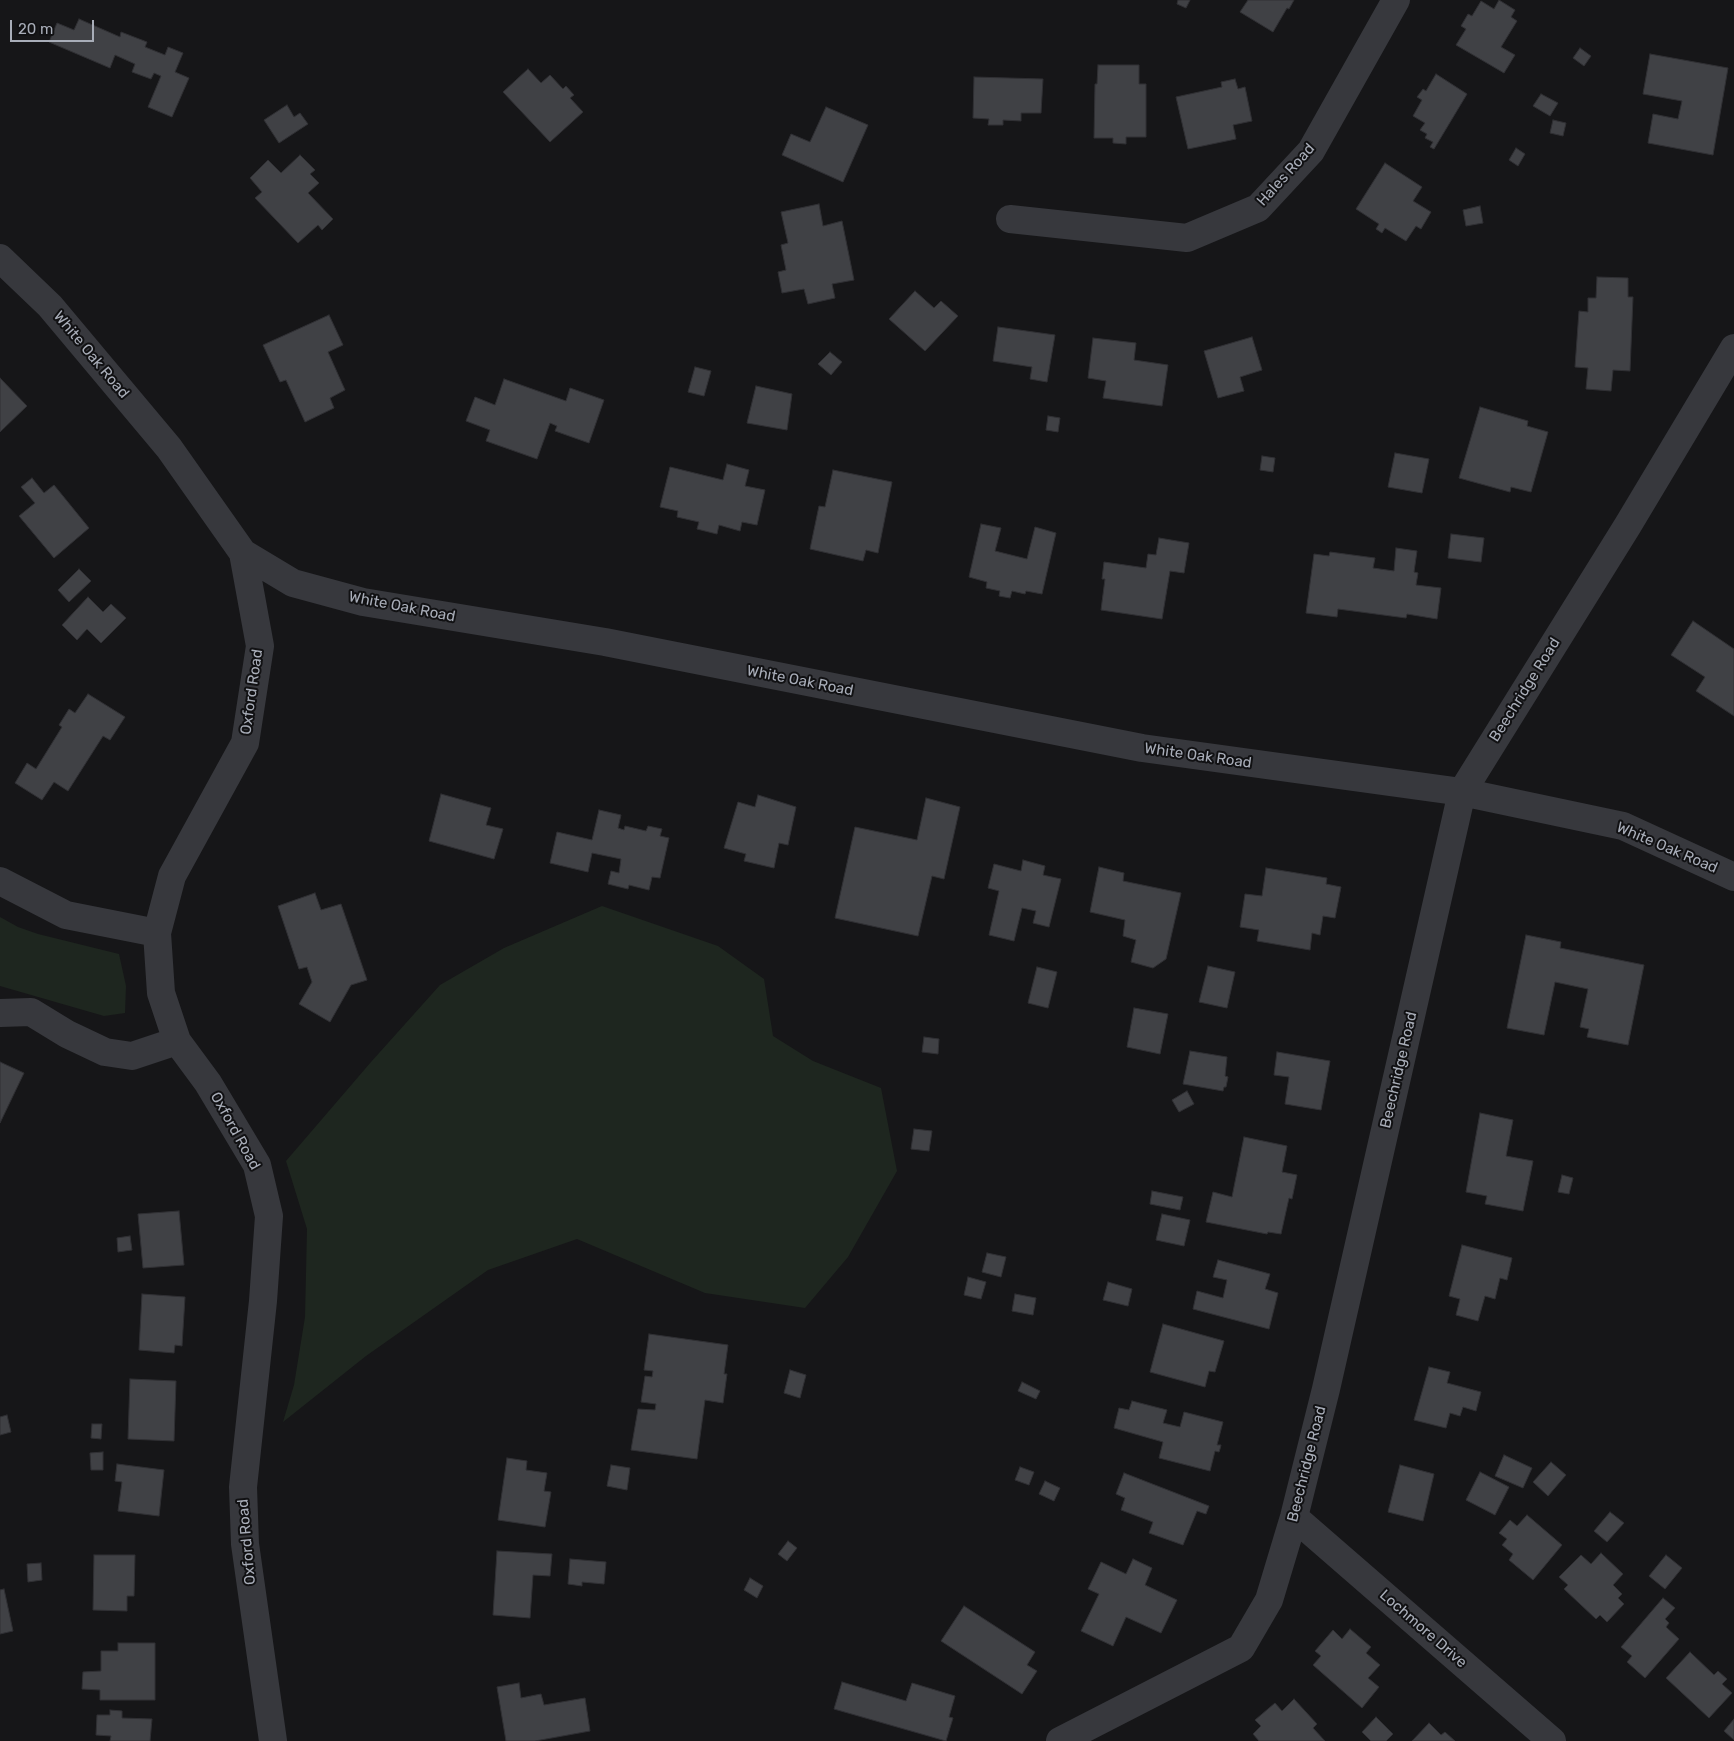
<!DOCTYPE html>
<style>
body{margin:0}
#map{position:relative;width:1734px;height:1741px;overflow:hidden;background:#161618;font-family:Rubik,sans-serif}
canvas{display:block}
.scale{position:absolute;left:10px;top:20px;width:84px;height:22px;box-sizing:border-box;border:2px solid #a8adb8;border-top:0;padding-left:6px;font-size:15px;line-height:18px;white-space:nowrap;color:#a8adb8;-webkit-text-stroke:4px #111113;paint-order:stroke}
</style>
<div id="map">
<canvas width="1734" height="1741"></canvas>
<div class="scale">20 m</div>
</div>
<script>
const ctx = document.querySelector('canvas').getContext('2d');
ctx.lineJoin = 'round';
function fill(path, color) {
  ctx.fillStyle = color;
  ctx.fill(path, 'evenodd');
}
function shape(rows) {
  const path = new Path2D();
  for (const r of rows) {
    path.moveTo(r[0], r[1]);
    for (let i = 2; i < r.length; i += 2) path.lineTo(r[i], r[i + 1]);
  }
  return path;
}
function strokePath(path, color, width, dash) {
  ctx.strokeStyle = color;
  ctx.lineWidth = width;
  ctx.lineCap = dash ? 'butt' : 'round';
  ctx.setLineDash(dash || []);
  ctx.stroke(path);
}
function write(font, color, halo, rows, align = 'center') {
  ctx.font = font + ' Rubik,sans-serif';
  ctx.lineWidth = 4;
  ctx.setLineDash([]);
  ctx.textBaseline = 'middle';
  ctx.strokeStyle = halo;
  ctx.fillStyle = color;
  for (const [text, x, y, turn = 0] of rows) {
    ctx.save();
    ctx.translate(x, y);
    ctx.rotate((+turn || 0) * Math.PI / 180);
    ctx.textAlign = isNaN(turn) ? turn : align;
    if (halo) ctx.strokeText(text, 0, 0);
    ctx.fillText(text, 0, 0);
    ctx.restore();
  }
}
const green = shape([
 [602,906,718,946,764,979,773,1036,813,1061,881,1088,897,1171,848,1257,805,1308,705,1293,577,1239,488,1270,366,1356,283,1422,294,1385,305,1317,307,1229,286,1161,371,1062,440,985,504,948],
 [0,917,18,927,38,934,119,954,126,986,125,1013,104,1016,0,986]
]);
const building = shape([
 [1178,0,1190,0,1186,8,1177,4,1178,0],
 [1248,0,1294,0,1289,9,1287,8,1273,32,1240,12,1248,0],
 [1499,0,1515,10,1511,17,1517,21,1501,47,1515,55,1504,73,1456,45,1466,29,1461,26,1468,14,1472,16,1481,1,1494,9,1499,0],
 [79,19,120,37,121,32,147,42,145,47,165,55,168,47,183,53,175,72,189,78,172,117,148,107,161,76,154,73,151,79,132,72,135,64,115,55,110,68,49,42,57,23,74,30,79,19],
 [1580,48,1591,56,1584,66,1573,58,1580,48],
 [1650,54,1728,68,1713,155,1648,143,1653,114,1678,119,1682,101,1643,94,1650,54],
 [1098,65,1139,65,1139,84,1146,84,1146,137,1126,137,1126,144,1113,143,1113,138,1094,138,1095,84,1097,84,1098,65],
 [528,69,541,83,550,75,563,89,566,86,574,95,570,98,583,112,550,142,503,92,528,69],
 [1436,74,1467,94,1434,149,1430,147,1433,142,1425,138,1427,134,1420,130,1425,123,1413,116,1422,100,1417,97,1423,89,1426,91,1436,74],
 [974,77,1043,79,1041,113,1021,113,1021,121,1003,120,1003,125,988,125,989,119,973,118,974,77],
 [1235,79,1238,89,1245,87,1252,121,1233,125,1236,139,1188,149,1176,97,1222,87,1221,82,1235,79],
 [1541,94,1558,103,1550,116,1533,106,1541,94],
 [287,105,294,117,300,113,308,124,279,143,264,120,287,105],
 [826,107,868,125,843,182,782,155,791,134,810,142,826,107],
 [1553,120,1566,123,1563,136,1550,133,1553,120],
 [1516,148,1525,154,1518,166,1509,160,1516,148],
 [300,155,315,170,310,174,319,183,308,193,333,219,322,230,318,225,298,243,255,198,262,192,250,178,268,160,281,173,300,155],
 [1385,163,1422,187,1413,201,1431,212,1421,229,1416,226,1406,241,1385,228,1382,233,1376,229,1379,224,1356,209,1385,163],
 [819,204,823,226,842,221,854,280,832,284,835,298,808,304,804,289,782,293,778,272,786,270,781,245,788,243,781,212,819,204],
 [1480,206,1483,223,1466,226,1463,210,1480,206],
 [1597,277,1628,278,1628,297,1633,297,1630,371,1613,370,1611,391,1586,389,1588,368,1575,367,1579,311,1588,312,1588,298,1596,298,1597,277],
 [915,291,934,308,941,301,958,316,925,351,889,319,915,291],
 [329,315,343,345,328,352,345,390,330,398,334,408,305,422,286,380,280,382,263,345,329,315],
 [998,327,1055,335,1047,382,1030,379,1032,367,993,361,998,327],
 [1252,337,1262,370,1240,377,1244,391,1218,398,1204,351,1252,337],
 [1093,338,1136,343,1134,360,1168,365,1162,406,1103,398,1106,381,1088,378,1093,338],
 [830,352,842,362,831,375,818,364,830,352],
 [695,367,711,371,704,396,688,392,695,367],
 [0,378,27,406,0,432,0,378],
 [504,379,566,401,570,388,604,400,589,443,555,431,557,426,550,423,537,459,486,441,490,430,466,421,475,397,495,405,504,379],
 [756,386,792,394,787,430,747,423,756,386],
 [1480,407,1528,421,1527,426,1548,432,1531,492,1511,487,1510,492,1459,478,1480,407],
 [1048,416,1060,418,1058,432,1046,430,1048,416],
 [1395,453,1429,459,1422,493,1388,487,1395,453],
 [1262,456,1275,458,1273,472,1260,470,1262,456],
 [727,464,749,470,745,486,765,490,757,525,742,522,740,531,719,525,717,534,697,529,699,522,677,517,678,511,660,507,670,467,723,480,727,464],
 [833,470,892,482,878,553,866,550,863,561,810,549,819,506,825,507,833,470],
 [32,478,44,493,54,485,89,528,54,558,19,516,35,503,21,487,32,478],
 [981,524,1001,528,995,551,1027,559,1035,527,1056,533,1042,594,1026,591,1025,594,1012,591,1010,598,999,596,1000,591,986,588,987,582,969,577,981,524],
 [1451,534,1484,538,1481,562,1448,558,1451,534],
 [1159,538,1189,543,1184,573,1170,571,1162,619,1101,610,1105,579,1102,579,1104,562,1146,568,1148,554,1156,555,1159,538],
 [1396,548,1417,551,1414,572,1418,573,1416,585,1441,588,1437,619,1407,614,1406,618,1338,609,1337,617,1306,613,1314,554,1329,556,1330,552,1375,558,1373,568,1394,571,1396,548],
 [79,569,91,581,69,602,58,590,79,569],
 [88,597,103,612,111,604,126,618,101,643,87,629,77,640,62,625,88,597],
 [1693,621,1734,649,1734,716,1696,691,1705,677,1671,655,1693,621],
 [88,694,125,717,110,740,103,736,68,791,54,782,42,800,15,783,27,763,36,769,62,727,59,725,69,709,75,713,88,694],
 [441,794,491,808,486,825,503,829,494,859,429,841,441,794],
 [758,795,796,807,788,845,779,843,774,868,744,861,746,854,724,848,738,802,755,807,758,795],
 [926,798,960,807,944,879,932,876,918,936,835,918,855,827,917,840,926,798],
 [599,810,621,815,618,828,624,830,625,826,646,831,648,826,662,829,660,836,669,838,660,878,652,877,649,890,629,885,628,889,608,884,611,871,619,873,621,859,592,853,588,872,550,863,557,832,592,840,599,810],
 [1023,860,1045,866,1043,875,1061,879,1049,927,1033,923,1036,911,1022,908,1014,941,989,935,999,891,988,888,994,864,1021,871,1023,860],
 [1099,867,1124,873,1123,881,1181,893,1166,959,1153,968,1131,962,1136,940,1123,936,1125,920,1090,912,1099,867],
 [1266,868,1327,878,1326,884,1341,887,1335,918,1323,916,1320,935,1312,933,1310,950,1257,941,1259,930,1240,927,1245,894,1262,896,1266,868],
 [315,893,321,910,341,904,367,980,351,985,330,1022,299,1004,312,982,307,967,299,969,278,906,315,893],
 [1526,935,1561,942,1560,948,1644,965,1628,1045,1587,1037,1589,1029,1580,1027,1588,989,1555,982,1544,1035,1507,1028,1526,935],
 [1208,966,1235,972,1227,1008,1199,1002,1208,966],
 [1037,967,1057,972,1048,1008,1028,1003,1037,967],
 [1134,1008,1168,1014,1160,1054,1127,1047,1134,1008],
 [924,1037,939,1039,938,1054,922,1052,924,1037],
 [1190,1051,1227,1057,1225,1076,1228,1077,1226,1087,1224,1087,1223,1091,1183,1084,1190,1051],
 [1277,1052,1330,1061,1321,1110,1285,1104,1289,1077,1274,1075,1277,1052],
 [0,1062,24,1073,0,1123,0,1062],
 [1187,1091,1194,1104,1179,1112,1172,1100,1187,1091],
 [1480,1113,1513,1120,1506,1156,1533,1161,1523,1211,1485,1204,1487,1196,1466,1192,1480,1113],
 [914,1129,932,1131,929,1151,911,1149,914,1129],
 [1244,1137,1287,1146,1282,1172,1297,1175,1292,1199,1289,1198,1281,1234,1268,1232,1267,1234,1206,1222,1213,1192,1232,1197,1244,1137],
 [1562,1175,1573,1178,1569,1194,1558,1192,1562,1175],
 [1152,1191,1183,1197,1180,1210,1150,1204,1152,1191],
 [179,1211,184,1265,143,1268,138,1214,179,1211],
 [1162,1214,1190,1220,1184,1246,1156,1240,1162,1214],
 [130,1236,132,1250,118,1252,117,1238,130,1236],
 [1462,1245,1512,1258,1507,1280,1500,1278,1495,1299,1485,1296,1478,1321,1456,1315,1460,1299,1449,1296,1462,1245],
 [987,1253,1006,1257,1001,1277,982,1272,987,1253],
 [1218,1260,1270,1274,1265,1289,1278,1293,1269,1329,1193,1309,1197,1291,1223,1298,1227,1280,1213,1277,1218,1260],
 [968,1277,986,1282,981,1299,964,1295,968,1277],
 [1108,1282,1132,1289,1128,1306,1103,1300,1108,1282],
 [142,1294,185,1297,182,1346,175,1345,174,1353,139,1350,142,1294],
 [1015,1294,1036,1298,1033,1315,1012,1311,1015,1294],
 [1163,1324,1224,1341,1215,1372,1209,1371,1205,1387,1150,1372,1163,1324],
 [649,1334,728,1345,724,1374,727,1374,723,1403,705,1400,697,1459,631,1450,638,1409,655,1410,656,1404,641,1402,645,1376,652,1377,653,1371,644,1370,649,1334],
 [1429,1367,1450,1372,1447,1383,1481,1392,1476,1411,1463,1407,1460,1416,1450,1413,1446,1428,1414,1420,1429,1367],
 [790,1370,806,1375,800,1398,784,1393,790,1370],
 [130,1379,176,1381,174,1441,128,1439,130,1379],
 [1022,1382,1040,1391,1036,1399,1018,1391,1022,1382],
 [1132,1401,1167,1410,1163,1423,1180,1427,1184,1412,1223,1422,1217,1445,1221,1445,1220,1449,1219,1452,1215,1451,1210,1471,1159,1458,1163,1442,1114,1428,1119,1408,1129,1410,1132,1401],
 [7,1415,11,1432,0,1435,0,1417,7,1415],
 [92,1424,102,1424,101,1439,91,1438,92,1424],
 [103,1452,103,1470,91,1470,90,1453,103,1452],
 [1504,1455,1532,1468,1523,1488,1495,1476,1504,1455],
 [507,1458,527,1461,526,1470,547,1473,544,1491,551,1492,545,1527,498,1520,507,1458],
 [1551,1462,1566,1475,1548,1496,1533,1482,1551,1462],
 [117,1464,164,1470,159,1516,118,1511,122,1482,115,1481,117,1464],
 [611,1465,630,1468,627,1490,607,1486,611,1465],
 [1400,1465,1434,1474,1423,1521,1388,1512,1400,1465],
 [1020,1467,1034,1472,1029,1485,1015,1480,1020,1467],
 [1480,1472,1509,1487,1495,1515,1466,1500,1480,1472],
 [1124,1473,1209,1506,1206,1514,1197,1511,1183,1545,1149,1533,1153,1522,1121,1510,1125,1498,1116,1494,1124,1473],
 [1045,1481,1060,1488,1054,1501,1039,1494,1045,1481],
 [1610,1512,1624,1523,1607,1542,1594,1531,1610,1512],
 [1527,1515,1562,1545,1533,1580,1509,1560,1513,1554,1502,1545,1507,1539,1499,1533,1510,1520,1517,1526,1527,1515],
 [788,1541,797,1548,787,1561,778,1554,788,1541],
 [497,1551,552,1554,550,1576,533,1575,530,1618,493,1615,497,1551],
 [1601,1553,1623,1574,1613,1585,1622,1594,1618,1598,1624,1604,1607,1622,1600,1615,1596,1619,1564,1589,1568,1585,1559,1577,1581,1555,1591,1564,1601,1553],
 [94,1555,135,1555,134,1596,127,1596,127,1611,93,1610,94,1555],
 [1666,1555,1682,1568,1665,1589,1649,1576,1666,1555],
 [570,1559,606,1562,604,1584,582,1582,582,1586,568,1584,570,1559],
 [1133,1559,1152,1568,1145,1585,1177,1600,1161,1633,1126,1617,1113,1646,1081,1631,1099,1594,1088,1589,1101,1562,1126,1574,1133,1559],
 [41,1563,42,1580,28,1582,27,1564,41,1563],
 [750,1578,763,1586,757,1598,744,1590,750,1578],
 [4,1589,13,1631,0,1634,0,1590,4,1589],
 [1663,1598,1675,1608,1665,1619,1669,1623,1666,1627,1679,1639,1645,1678,1627,1662,1632,1656,1621,1647,1663,1598],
 [964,1606,1035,1652,1027,1665,1037,1671,1022,1694,941,1641,964,1606],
 [1350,1629,1371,1647,1366,1653,1380,1665,1368,1678,1379,1687,1362,1708,1313,1665,1321,1656,1315,1651,1333,1630,1342,1639,1350,1629],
 [118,1643,155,1643,155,1700,100,1700,100,1690,82,1689,83,1672,101,1671,101,1651,118,1651,118,1643],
 [1690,1652,1714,1675,1718,1671,1727,1679,1722,1684,1732,1693,1709,1718,1666,1678,1690,1652],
 [842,1682,906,1701,912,1683,955,1696,949,1717,953,1718,946,1741,834,1709,842,1682],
 [519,1683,521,1698,541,1694,544,1705,585,1698,590,1731,535,1741,506,1741,497,1687,519,1683],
 [1294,1699,1317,1724,1313,1728,1325,1741,1259,1741,1253,1734,1261,1726,1255,1720,1275,1703,1282,1711,1294,1699],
 [110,1710,122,1711,122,1718,152,1719,150,1741,110,1741,111,1736,96,1735,97,1715,110,1715,110,1710],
 [1376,1717,1393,1734,1386,1741,1371,1741,1362,1732,1376,1717],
 [1734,1719,1734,1740,1724,1731,1734,1719],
 [1429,1723,1441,1735,1445,1732,1455,1741,1412,1741,1429,1723]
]);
const minor = shape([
 [1010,219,1187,238,1258,208,1311,151,1396,0],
 [0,258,50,306,169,448,243,553,293,583,363,602,605,642,1142,748,1462,792,1623,826,1734,877],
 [243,553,260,646,245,743,172,876,157,933,161,993,177,1041,208,1083,257,1165,269,1216,263,1301,243,1487,245,1544,273,1741],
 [0,881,66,915,157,933],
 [0,1013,31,1012,67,1034,105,1052,132,1056,177,1041],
 [1294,1517,1552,1741],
 [1060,1741,1241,1648,1269,1600,1294,1517,1326,1389,1462,792,1628,525,1734,348]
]);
const streetNames = [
 ["Hales Road",1286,175,-48],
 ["White Oak Road",91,355,50],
 ["White Oak Road",402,607,11],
 ["White Oak Road",800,681,11],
 ["Beechridge Road",1525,690,-58],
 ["Oxford Road",252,692,-82],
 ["White Oak Road",1198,756,8],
 ["White Oak Road",1667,848,23],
 ["Beechridge Road",1399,1070,-77],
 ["Oxford Road",235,1131,61],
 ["Beechridge Road",1307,1464,-76],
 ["Oxford Road",247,1542,-95],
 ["Lochmore Drive",1423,1629,41]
];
fill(green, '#1e261f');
fill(building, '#404145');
strokePath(building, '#303034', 1);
strokePath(minor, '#37383d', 28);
write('15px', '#a8adb8', '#111113', streetNames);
</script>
